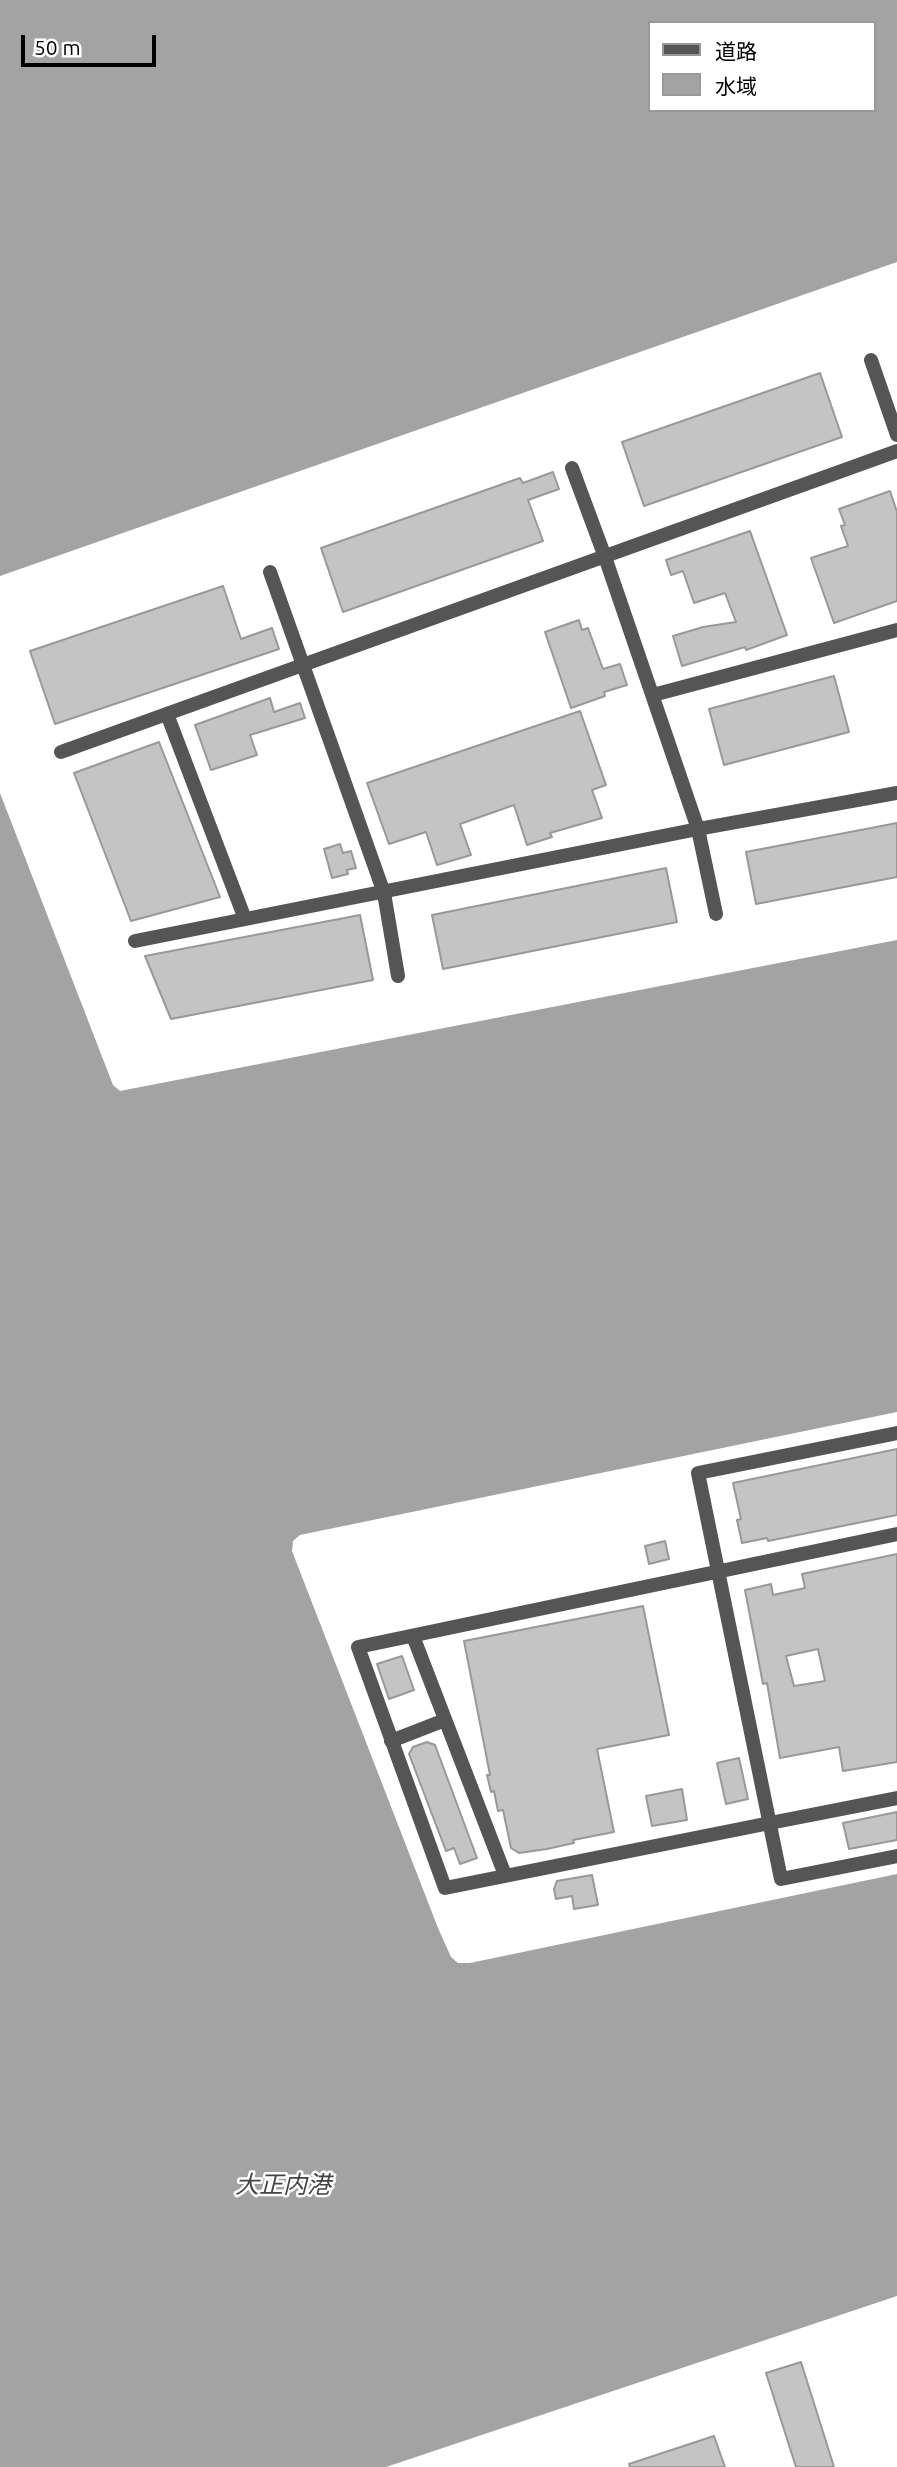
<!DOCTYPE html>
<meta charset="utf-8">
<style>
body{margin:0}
#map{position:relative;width:897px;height:2467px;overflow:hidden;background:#fff;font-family:Ubuntu,"Noto Sans JP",sans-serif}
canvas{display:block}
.legend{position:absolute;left:648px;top:21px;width:228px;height:91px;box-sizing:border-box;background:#fff;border:2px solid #999;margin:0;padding:9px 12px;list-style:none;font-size:21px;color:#000}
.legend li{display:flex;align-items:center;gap:14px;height:35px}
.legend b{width:35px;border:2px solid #999}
.scale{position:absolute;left:21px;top:35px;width:135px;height:32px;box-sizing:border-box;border:4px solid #000;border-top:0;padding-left:9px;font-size:21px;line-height:24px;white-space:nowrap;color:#000;-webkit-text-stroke:5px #fff;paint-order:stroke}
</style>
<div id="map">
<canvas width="897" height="2467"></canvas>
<ul class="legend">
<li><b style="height:9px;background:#555"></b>道路</li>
<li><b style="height:19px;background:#a3a3a3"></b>水域</li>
</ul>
<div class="scale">50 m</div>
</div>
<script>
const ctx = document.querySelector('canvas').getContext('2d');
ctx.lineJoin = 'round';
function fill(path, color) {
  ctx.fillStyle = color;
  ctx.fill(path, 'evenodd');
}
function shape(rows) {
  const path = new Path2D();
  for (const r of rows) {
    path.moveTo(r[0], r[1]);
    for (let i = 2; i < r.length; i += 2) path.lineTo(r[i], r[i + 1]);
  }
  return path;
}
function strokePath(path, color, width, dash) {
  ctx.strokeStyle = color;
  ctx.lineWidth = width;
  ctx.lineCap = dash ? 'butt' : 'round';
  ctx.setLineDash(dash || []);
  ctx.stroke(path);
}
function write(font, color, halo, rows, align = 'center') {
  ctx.font = font + ' Ubuntu,"Noto Sans JP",sans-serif';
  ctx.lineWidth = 5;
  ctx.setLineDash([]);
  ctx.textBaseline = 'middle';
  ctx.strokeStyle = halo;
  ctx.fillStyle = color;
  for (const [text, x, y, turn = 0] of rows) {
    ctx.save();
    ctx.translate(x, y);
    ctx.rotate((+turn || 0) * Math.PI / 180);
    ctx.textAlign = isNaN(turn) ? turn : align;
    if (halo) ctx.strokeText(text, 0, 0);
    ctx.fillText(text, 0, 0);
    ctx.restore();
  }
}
const water = shape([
 [0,0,897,0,897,262,0,576],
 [650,23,874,23,874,110,650,110],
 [0,793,113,1085,120,1091,897,940,897,1412,300,1535,293,1541,292,1551,438,1928,451,1957,458,1963,470,1963,897,1874,897,2296,386,2467,0,2467]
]);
const building = shape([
 [820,373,842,437,644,506,622,442,820,373],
 [553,472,559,489,528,500,543,541,343,612,321,548,520,478,523,483,553,472],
 [890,491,897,512,897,601,834,623,811,558,848,546,841,526,845,525,839,509,890,491],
 [750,531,787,635,746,650,745,647,682,666,673,636,703,627,736,622,725,593,694,603,683,571,671,575,666,560,750,531],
 [223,586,241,639,272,628,279,649,55,724,30,651,223,586],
 [579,620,582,630,588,628,603,669,620,664,627,685,604,692,605,696,571,708,545,632,579,620],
 [834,676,849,732,724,765,709,709,834,676],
 [270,698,274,712,300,703,305,718,250,735,257,755,211,770,195,725,270,698],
 [580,711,606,785,592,790,602,818,550,833,552,837,527,845,514,805,460,824,471,855,437,865,426,832,389,844,367,783,580,711],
 [159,742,220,897,131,921,74,773,159,742],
 [897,823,897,877,756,904,746,852,897,823],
 [340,844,343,853,351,851,356,868,347,870,348,874,332,878,324,849,340,844],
 [666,868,677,922,443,969,432,915,666,868],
 [360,915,373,980,171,1019,145,956,360,915],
 [897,1449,897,1515,768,1541,767,1538,742,1543,737,1520,741,1519,733,1483,897,1449],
 [665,1541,669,1559,649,1564,645,1546,665,1541],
 [897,1554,897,1762,843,1771,839,1747,780,1758,767,1683,763,1684,745,1590,771,1584,773,1595,805,1588,802,1574,897,1554],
 [818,1649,825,1681,794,1686,786,1656,818,1649],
 [643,1606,669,1735,597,1749,614,1832,573,1840,574,1843,547,1849,519,1853,511,1848,503,1810,498,1811,494,1791,491,1792,487,1775,490,1775,464,1641,643,1606],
 [402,1656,414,1690,389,1699,377,1664,402,1656],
 [427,1742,435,1745,477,1858,460,1864,454,1848,446,1851,409,1754,413,1747,427,1742],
 [739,1758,748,1799,726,1804,717,1763,739,1758],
 [682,1789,687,1820,652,1826,646,1796,682,1789],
 [897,1812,897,1840,849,1849,843,1823,897,1812],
 [592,1875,598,1905,574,1909,572,1896,556,1899,554,1889,557,1881,592,1875],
 [801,2362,834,2467,796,2467,766,2373,801,2362],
 [714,2436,725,2467,630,2467,629,2464,714,2436]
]);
const minor = shape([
 [871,360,897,435],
 [572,468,605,557,698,829,716,914],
 [270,572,384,893,398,976],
 [653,695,897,630],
 [167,714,245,919],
 [61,752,897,451],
 [135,941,698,829,897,793],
 [897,1433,698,1473,781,1879,897,1856],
 [413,1636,505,1875],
 [391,1741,445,1720],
 [770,1823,445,1888,358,1647,897,1534]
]);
const tertiary = shape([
 [770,1823,897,1798]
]);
const waterNames = [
 ["大正内港",283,2185]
];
fill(water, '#a3a3a3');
fill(building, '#c4c4c4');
strokePath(building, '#999', 2);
strokePath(minor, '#555', 14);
strokePath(tertiary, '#555', 14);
write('italic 24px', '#444', '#fff', waterNames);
</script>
